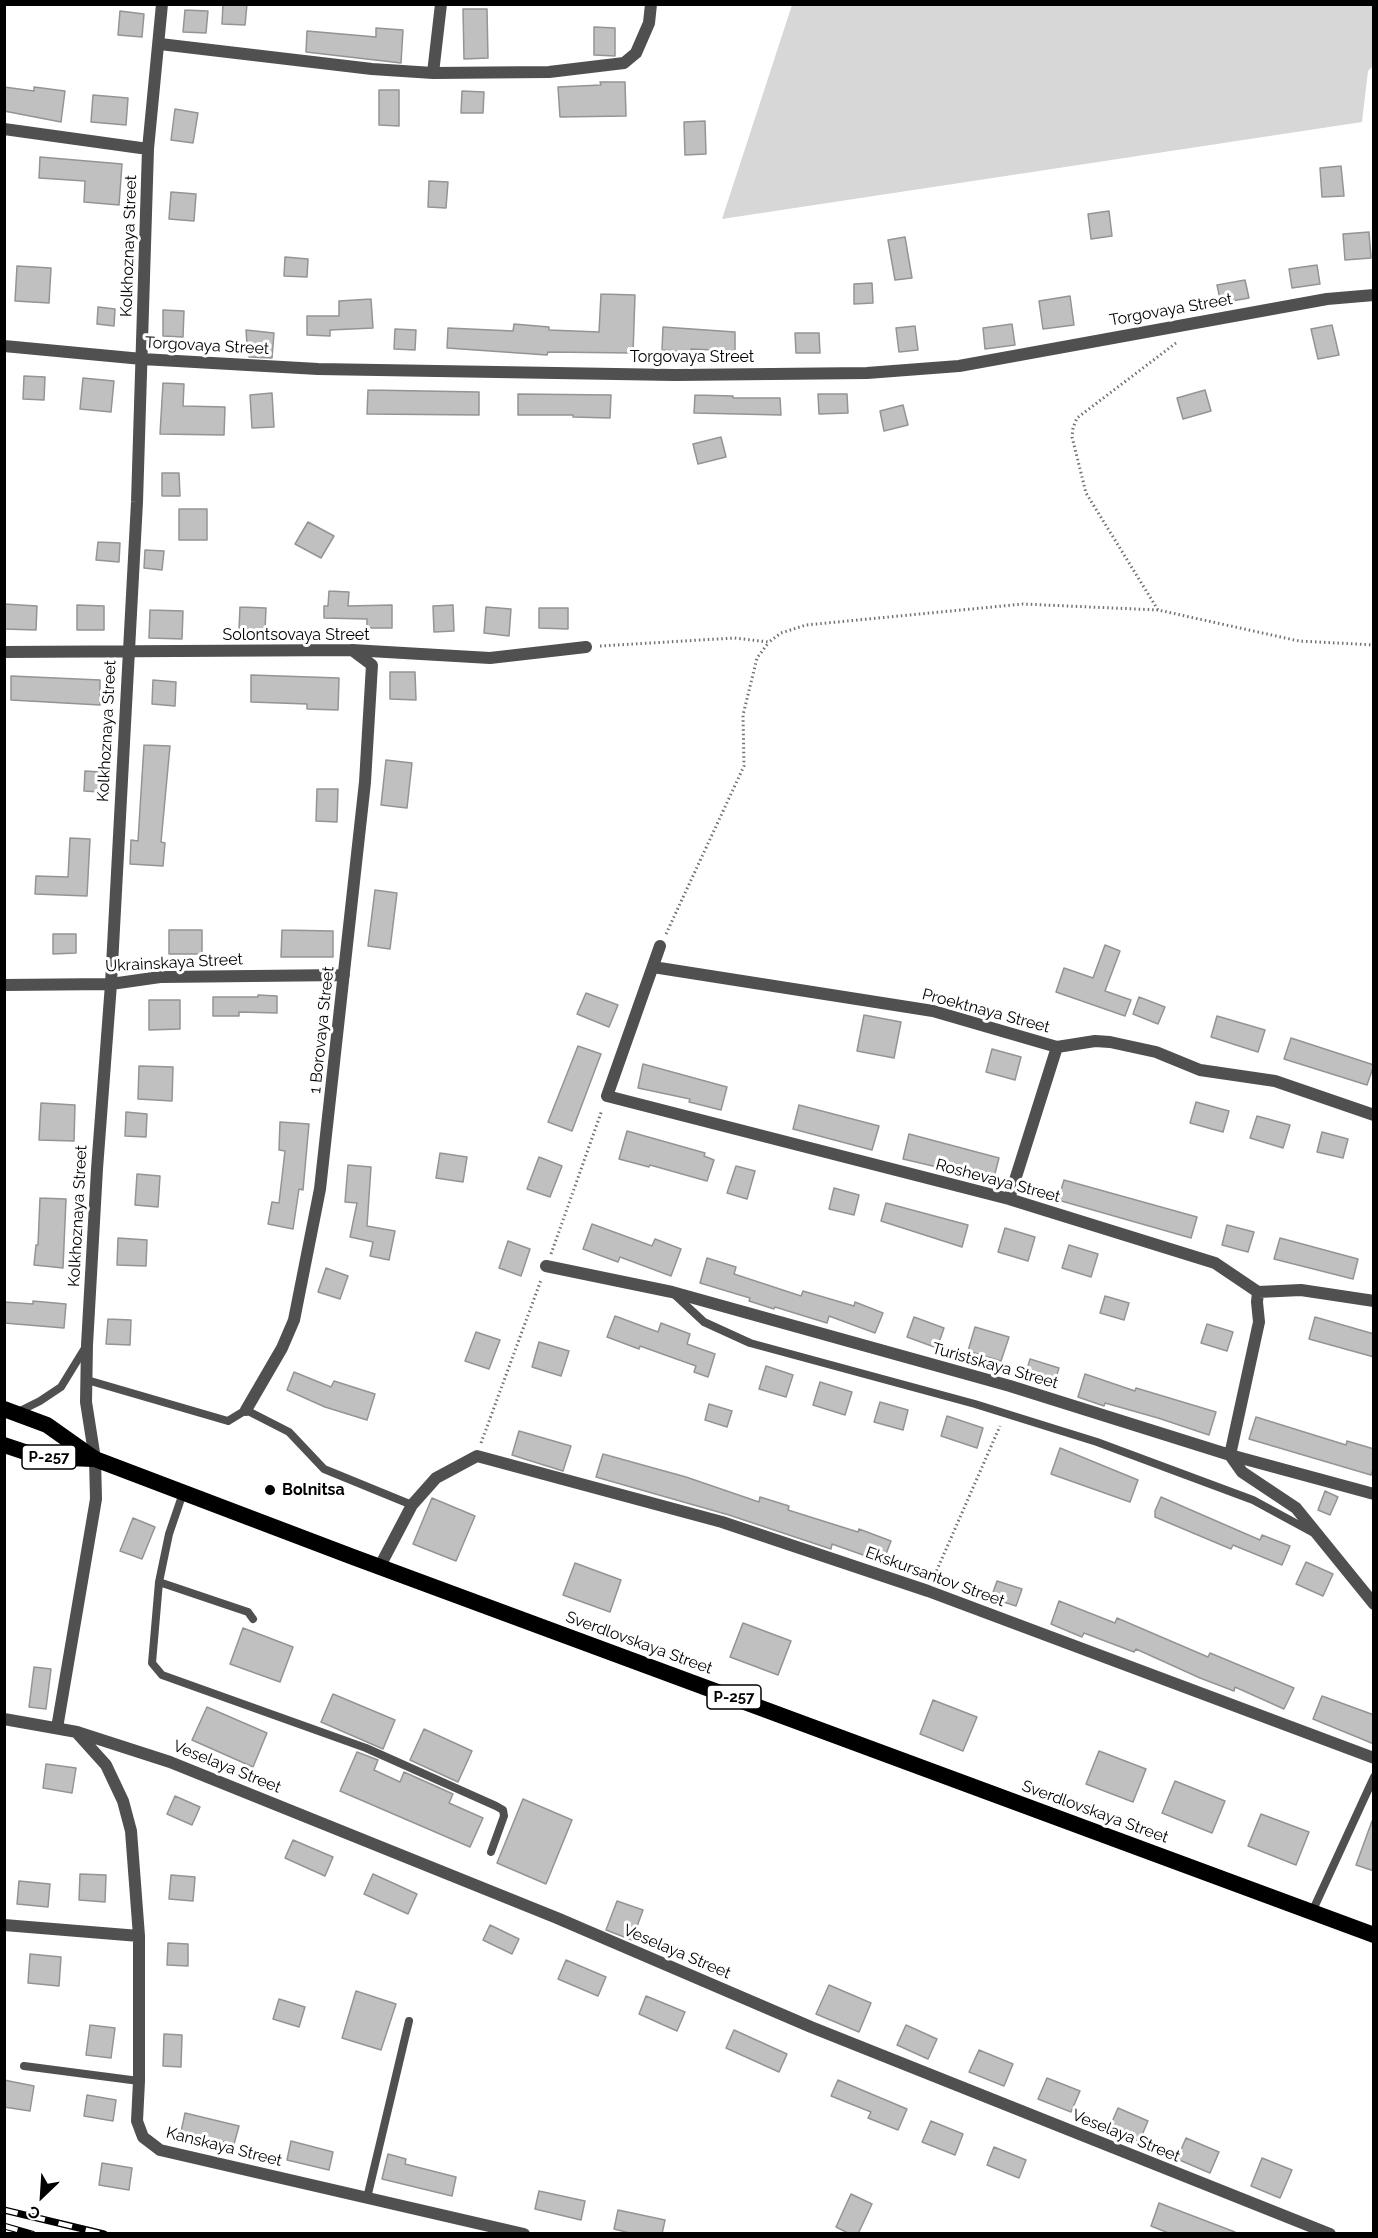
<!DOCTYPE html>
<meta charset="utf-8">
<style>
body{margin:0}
#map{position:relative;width:1378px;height:2238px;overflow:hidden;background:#fff;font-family:Raleway,sans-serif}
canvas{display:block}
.frame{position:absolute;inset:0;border:6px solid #000;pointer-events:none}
.north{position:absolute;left:12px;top:2166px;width:60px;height:60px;-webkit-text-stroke:4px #fff;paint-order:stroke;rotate:205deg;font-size:16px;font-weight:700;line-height:24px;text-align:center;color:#000}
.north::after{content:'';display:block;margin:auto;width:21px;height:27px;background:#000;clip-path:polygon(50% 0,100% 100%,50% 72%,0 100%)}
</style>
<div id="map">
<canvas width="1378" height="2238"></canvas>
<div class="frame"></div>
<div class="north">С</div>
</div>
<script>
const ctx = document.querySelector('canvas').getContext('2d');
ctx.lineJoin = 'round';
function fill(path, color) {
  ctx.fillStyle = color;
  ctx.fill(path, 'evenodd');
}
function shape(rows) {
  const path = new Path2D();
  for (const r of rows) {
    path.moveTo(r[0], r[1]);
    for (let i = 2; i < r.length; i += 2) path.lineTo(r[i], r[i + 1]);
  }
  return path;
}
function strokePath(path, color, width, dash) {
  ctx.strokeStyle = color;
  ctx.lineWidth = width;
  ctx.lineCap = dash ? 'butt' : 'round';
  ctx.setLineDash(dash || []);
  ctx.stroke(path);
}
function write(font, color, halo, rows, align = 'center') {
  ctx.font = font + ' Raleway,sans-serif';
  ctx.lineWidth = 6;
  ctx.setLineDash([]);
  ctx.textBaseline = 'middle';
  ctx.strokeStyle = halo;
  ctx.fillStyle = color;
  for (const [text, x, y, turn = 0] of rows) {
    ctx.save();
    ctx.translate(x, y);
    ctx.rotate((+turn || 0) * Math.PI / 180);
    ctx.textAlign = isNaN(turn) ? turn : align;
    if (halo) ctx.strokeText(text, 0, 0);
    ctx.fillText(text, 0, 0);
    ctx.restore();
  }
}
const green = shape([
 [792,5,1373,5,1373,66,1368,71,1362,122,722,219]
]);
const building = shape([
 [223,4,247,4,245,25,222,24,223,4],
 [463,9,487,9,488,58,464,59,463,9],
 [185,10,208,11,206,33,183,32,185,10],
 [120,11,144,14,142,37,118,35,120,11],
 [594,27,615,28,615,56,594,55,594,27],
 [376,28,403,30,401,63,306,52,307,31,376,37,376,28],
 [600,82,625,82,626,116,560,117,558,87,601,85,600,82],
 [4,87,34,91,34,87,65,91,61,122,4,111,4,87],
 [379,90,399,90,399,126,379,125,379,90],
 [462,91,484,92,483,113,461,113,462,91],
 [93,95,128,98,126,125,91,122,93,95],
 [175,109,198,113,193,143,171,140,175,109],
 [705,121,706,154,685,155,684,122,705,121],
 [40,157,122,164,119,205,84,202,85,181,39,178,40,157],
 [1341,166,1344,196,1322,197,1320,168,1341,166],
 [429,181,448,182,446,208,428,207,429,181],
 [171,192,196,194,194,221,169,219,171,192],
 [1109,211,1112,236,1091,239,1088,214,1109,211],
 [1369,232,1371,258,1345,260,1343,234,1369,232],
 [905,237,912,278,895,280,888,240,905,237],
 [285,257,308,259,307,277,284,276,285,257],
 [1317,265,1320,284,1292,288,1289,269,1317,265],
 [17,266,51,268,49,303,15,301,17,266],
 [1245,280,1249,298,1221,303,1217,285,1245,280],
 [872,283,873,303,854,304,854,284,872,283],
 [601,294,635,295,633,353,548,352,547,355,447,348,448,328,513,331,514,324,549,327,549,330,599,332,601,294],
 [1070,296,1074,325,1043,329,1039,301,1070,296],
 [371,299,373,328,330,330,330,336,307,335,307,316,339,316,339,301,371,299],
 [98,307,115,309,114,326,97,324,98,307],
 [163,310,184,311,183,337,163,336,163,310],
 [1012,324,1015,345,985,349,983,328,1012,324],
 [1332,325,1339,355,1318,359,1311,329,1332,325],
 [915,326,918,350,899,352,896,328,915,326],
 [663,327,735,332,735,351,691,349,691,352,662,350,663,327],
 [395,329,416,330,415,350,394,349,395,329],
 [246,330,274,333,272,358,249,357,250,344,247,344,246,330],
 [795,333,819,333,820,353,796,353,795,333],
 [24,376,45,377,44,400,23,399,24,376],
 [83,378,114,381,111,412,80,409,83,378],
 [163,383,184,384,183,406,225,407,224,435,160,434,163,383],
 [368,390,479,392,479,415,367,414,368,390],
 [1205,390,1211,411,1183,419,1177,398,1205,390],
 [272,393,274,427,252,428,250,395,272,393],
 [518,394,611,395,610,418,573,417,573,415,518,415,518,394],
 [818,394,847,394,848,413,819,414,818,394],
 [695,395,733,396,733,398,780,398,781,415,694,413,695,395],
 [903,405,908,425,884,431,880,411,903,405],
 [721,437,726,457,698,464,693,444,721,437],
 [162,473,179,473,180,496,162,496,162,473],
 [179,509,207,509,207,540,179,540,179,509],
 [308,522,334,536,321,558,295,544,308,522],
 [98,542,120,543,119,562,96,560,98,542],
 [145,550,164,551,162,570,144,568,145,550],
 [329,591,349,592,348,606,392,605,392,628,367,628,367,619,324,618,324,606,328,606,329,591],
 [4,604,37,606,36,630,4,629,4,604],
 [77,605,104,606,104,630,77,630,77,605],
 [453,605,454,631,434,632,433,606,453,605],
 [240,607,266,608,265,630,239,629,240,607],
 [486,607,511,609,509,636,484,633,486,607],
 [539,608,568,608,568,629,539,628,539,608],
 [150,610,183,611,182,639,149,638,150,610],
 [390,672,415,672,416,700,390,699,390,672],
 [251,675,339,678,338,710,307,709,307,704,251,702,251,675],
 [11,676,100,680,100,705,11,700,11,676],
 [153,680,176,682,175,706,152,704,153,680],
 [144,745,170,746,161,842,165,843,163,866,130,864,131,840,138,841,144,745],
 [386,760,412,763,407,808,381,805,386,760],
 [85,771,101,772,99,792,84,791,85,771],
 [317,789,338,789,337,822,316,821,317,789],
 [70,838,90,839,87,896,35,894,36,876,68,877,70,838],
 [375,890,397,893,390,949,368,946,375,890],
 [169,930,202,930,202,954,169,954,169,930],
 [282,930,333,931,333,957,281,957,282,930],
 [53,934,76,934,76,953,53,954,53,934],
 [1105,945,1120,951,1105,991,1131,1000,1125,1016,1056,992,1064,968,1093,978,1105,945],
 [586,993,618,1005,609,1027,577,1014,586,993],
 [258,995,277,996,277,1013,239,1012,239,1016,213,1016,213,997,258,997,258,995],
 [1139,997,1165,1007,1158,1024,1133,1014,1139,997],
 [149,1000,180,1000,180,1029,149,1030,149,1000],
 [864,1015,901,1022,894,1058,857,1051,864,1015],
 [1217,1016,1265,1030,1258,1052,1211,1037,1217,1016],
 [1291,1038,1374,1065,1367,1085,1284,1059,1291,1038],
 [578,1046,601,1054,572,1131,548,1122,578,1046],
 [992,1049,1021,1057,1015,1080,986,1072,992,1049],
 [643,1064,727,1087,721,1110,689,1102,690,1099,638,1088,643,1064],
 [139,1066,173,1067,172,1101,138,1099,139,1066],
 [1196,1102,1229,1111,1223,1132,1190,1123,1196,1102],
 [41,1103,75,1105,74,1141,39,1140,41,1103],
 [799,1105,879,1126,872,1150,793,1129,799,1105],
 [126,1112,147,1114,146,1137,125,1136,126,1112],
 [1257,1116,1290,1125,1283,1148,1250,1138,1257,1116],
 [280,1122,309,1124,303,1190,299,1189,293,1229,268,1224,272,1202,279,1203,285,1151,279,1150,280,1122],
 [627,1131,705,1153,704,1156,714,1160,707,1181,650,1165,649,1167,619,1159,627,1131],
 [1322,1132,1348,1139,1343,1158,1317,1152,1322,1132],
 [909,1134,999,1158,993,1181,937,1166,937,1167,903,1159,909,1134],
 [440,1153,467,1157,463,1182,436,1178,440,1153],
 [539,1157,562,1166,550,1197,527,1189,539,1157],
 [348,1165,371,1167,367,1226,395,1231,389,1260,370,1256,373,1242,350,1237,357,1203,345,1202,348,1165],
 [736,1166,755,1171,747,1199,727,1193,736,1166],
 [137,1174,160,1176,158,1207,135,1205,137,1174],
 [1064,1180,1197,1217,1191,1238,1058,1200,1064,1180],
 [834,1188,859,1195,854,1215,829,1209,834,1188],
 [40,1198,66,1199,63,1268,34,1265,36,1245,38,1245,40,1198],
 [886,1203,968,1225,962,1247,881,1221,886,1203],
 [592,1224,652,1246,655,1239,681,1249,671,1276,620,1257,618,1262,583,1249,592,1224],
 [1227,1225,1254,1232,1248,1252,1222,1245,1227,1225],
 [1005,1228,1035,1237,1028,1261,998,1252,1005,1228],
 [118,1238,147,1240,146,1266,117,1265,118,1238],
 [1280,1238,1358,1259,1353,1279,1274,1259,1280,1238],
 [508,1241,530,1249,521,1276,499,1268,508,1241],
 [1069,1245,1098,1254,1091,1277,1062,1268,1069,1245],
 [707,1258,736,1267,734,1274,801,1296,803,1291,854,1306,855,1302,883,1313,875,1333,829,1316,827,1323,775,1307,774,1309,749,1301,750,1298,700,1283,707,1258],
 [326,1268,348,1276,340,1299,318,1292,326,1268],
 [1105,1296,1129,1303,1124,1320,1100,1313,1105,1296],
 [33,1301,66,1304,64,1328,4,1323,4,1302,33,1304,33,1301],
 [615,1316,658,1332,661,1323,690,1334,687,1344,715,1354,708,1377,694,1372,696,1366,640,1346,639,1349,607,1337,615,1316],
 [914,1317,944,1328,937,1348,907,1337,914,1317],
 [1315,1317,1374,1334,1374,1357,1309,1339,1315,1317],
 [108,1319,131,1320,130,1345,106,1344,108,1319],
 [1207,1324,1233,1332,1227,1351,1201,1343,1207,1324],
 [975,1327,1009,1337,1001,1361,968,1351,975,1327],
 [476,1332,500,1340,489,1369,465,1361,476,1332],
 [539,1342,569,1351,561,1376,532,1367,539,1342],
 [1030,1359,1059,1368,1053,1387,1024,1380,1030,1359],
 [766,1366,793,1375,786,1397,759,1389,766,1366],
 [294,1372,331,1387,334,1381,375,1394,367,1420,325,1407,287,1390,294,1372],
 [1085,1374,1135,1391,1136,1388,1216,1412,1209,1435,1158,1418,1105,1403,1104,1406,1078,1397,1085,1374],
 [820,1382,852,1392,845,1415,813,1405,820,1382],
 [880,1402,908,1410,903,1430,874,1422,880,1402],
 [709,1404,732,1411,727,1427,705,1420,709,1404],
 [947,1416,983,1428,977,1448,941,1436,947,1416],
 [1256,1417,1346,1445,1347,1441,1374,1449,1374,1467,1371,1475,1249,1439,1256,1417],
 [519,1431,571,1446,563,1471,512,1455,519,1431],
 [1060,1448,1138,1480,1130,1502,1051,1474,1060,1448],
 [603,1454,686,1477,759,1502,760,1497,789,1506,788,1510,858,1532,859,1529,891,1541,883,1562,832,1544,831,1549,729,1515,596,1477,603,1454],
 [1325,1491,1338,1497,1330,1515,1318,1510,1325,1491],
 [1161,1497,1260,1540,1262,1535,1290,1546,1282,1565,1233,1545,1231,1549,1155,1517,1155,1511,1161,1497],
 [432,1498,475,1516,456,1561,413,1544,432,1498],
 [133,1518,155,1527,142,1559,120,1551,133,1518],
 [1306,1562,1333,1574,1323,1596,1296,1584,1306,1562],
 [575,1563,621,1580,610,1612,563,1595,575,1563],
 [997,1581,1022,1589,1016,1606,991,1598,997,1581],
 [1059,1601,1115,1623,1117,1618,1208,1657,1210,1653,1294,1688,1284,1709,1235,1687,1234,1691,1200,1678,1136,1649,1134,1652,1084,1633,1082,1637,1051,1624,1059,1601],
 [743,1623,791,1641,778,1675,730,1657,743,1623],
 [243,1628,293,1647,280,1682,230,1664,243,1628],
 [34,1667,51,1669,46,1709,29,1707,34,1667],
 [333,1694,395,1720,383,1749,321,1722,333,1694],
 [1322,1696,1374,1715,1374,1744,1313,1719,1322,1696],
 [933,1700,977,1717,963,1751,920,1734,933,1700],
 [207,1707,267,1733,253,1767,192,1740,207,1707],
 [424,1729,472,1751,458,1782,410,1760,424,1729],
 [1099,1751,1146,1769,1133,1802,1086,1784,1099,1751],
 [357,1752,378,1760,374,1770,400,1782,404,1772,453,1794,449,1803,483,1818,470,1847,340,1791,357,1752],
 [46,1764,76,1768,72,1793,43,1788,46,1764],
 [1175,1781,1225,1801,1212,1833,1162,1813,1175,1781],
 [175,1796,200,1807,192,1825,167,1814,175,1796],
 [523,1799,572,1820,546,1884,497,1863,523,1799],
 [1261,1814,1309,1832,1296,1865,1248,1846,1261,1814],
 [1372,1821,1374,1821,1374,1871,1356,1865,1372,1821],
 [293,1840,333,1857,325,1876,285,1858,293,1840],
 [80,1874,106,1875,105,1902,79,1900,80,1874],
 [373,1874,417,1894,408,1914,364,1894,373,1874],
 [171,1875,195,1877,193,1901,169,1899,171,1875],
 [19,1881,50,1884,48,1907,17,1904,19,1881],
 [617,1901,643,1910,632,1940,606,1930,617,1901],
 [490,1925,519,1939,512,1954,483,1940,490,1925],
 [168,1943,188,1944,188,1966,167,1965,168,1943],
 [30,1954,61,1957,59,1986,28,1983,30,1954],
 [566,1960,606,1977,598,1996,558,1979,566,1960],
 [829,1985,871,2003,859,2032,816,2014,829,1985],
 [356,1991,396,2004,381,2050,342,2038,356,1991],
 [646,1996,685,2012,677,2031,639,2014,646,1996],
 [279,1999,305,2007,299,2027,273,2019,279,1999],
 [90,2025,115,2028,111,2058,86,2055,90,2025],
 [906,2025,937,2039,928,2059,897,2045,906,2025],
 [734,2030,787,2054,779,2072,726,2048,734,2030],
 [164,2034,182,2035,181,2067,163,2066,164,2034],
 [979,2050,1013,2064,1004,2086,969,2072,979,2050],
 [1047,2078,1080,2091,1071,2112,1038,2099,1047,2078],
 [4,2080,34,2086,30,2111,4,2107,4,2080],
 [838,2080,907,2109,898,2130,868,2118,871,2112,831,2096,838,2080],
 [87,2095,116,2100,113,2121,84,2116,87,2095],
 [1118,2108,1148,2121,1139,2142,1109,2129,1118,2108],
 [185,2113,239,2126,234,2144,181,2132,185,2113],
 [931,2121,963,2134,955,2155,922,2142,931,2121],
 [1186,2138,1219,2152,1210,2173,1177,2159,1186,2138],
 [291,2141,333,2152,329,2170,287,2160,291,2141],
 [994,2147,1026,2160,1019,2178,987,2165,994,2147],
 [388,2154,406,2159,405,2164,456,2177,452,2196,382,2179,388,2154],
 [1262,2158,1292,2170,1280,2198,1251,2186,1262,2158],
 [102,2163,132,2168,129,2190,99,2185,102,2163],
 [539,2191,585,2201,581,2220,535,2209,539,2191],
 [851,2194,872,2204,858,2234,850,2234,836,2227,851,2194],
 [1159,2203,1235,2232,1235,2234,1171,2234,1151,2226,1159,2203],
 [618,2210,665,2220,662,2234,634,2234,614,2229,618,2210]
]);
const path = shape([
 [1176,343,1077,418,1073,428,1072,437,1086,493,1158,610,1299,641,1374,645],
 [600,646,734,638,769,642,781,633,806,625,1023,604,1158,610],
 [666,934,744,766,743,715,757,658,769,642],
 [551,1254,602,1110],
 [481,1443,541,1280],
 [933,1579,1000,1426]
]);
const service = shape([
 [674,1294,704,1322,750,1343,975,1404,1097,1442,1253,1500,1312,1532],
 [87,1380,228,1421,246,1410,289,1432,324,1469,412,1505],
 [16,1413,40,1401,61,1387,85,1348],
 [183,1493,169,1534,159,1582,152,1663,162,1675,366,1748,496,1806,503,1810,504,1816,491,1852],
 [159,1582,248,1612,253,1619],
 [1312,1912,1374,1777],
 [24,2066,139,2081],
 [367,2198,409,2021]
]);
const minor = shape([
 [160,44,372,69,433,73,549,72,624,63,636,53,649,23,651,4],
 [433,73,441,4],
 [4,129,148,149],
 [4,346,142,359,318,369,675,375,867,373,959,366,1327,299,1374,295],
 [4,652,352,650,490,658,586,647],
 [660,946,607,1096,1009,1199,1215,1263,1258,1292,1301,1290,1374,1301],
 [653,967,933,1011,1057,1047,1095,1041,1110,1042,1156,1052,1200,1070,1275,1081,1374,1115],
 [4,985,111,984,160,977,344,975],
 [1009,1199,1057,1047],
 [546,1266,672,1292,1010,1386,1230,1455,1242,1472,1296,1508,1374,1604],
 [1258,1292,1257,1302,1259,1322,1230,1455,1374,1494],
 [246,1410,282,1348,294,1320,320,1189,365,782,372,665,352,650],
 [380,1566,412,1505,436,1478,477,1456,722,1522,928,1591,1374,1758],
 [4,1719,77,1732,170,1762,557,1918,811,2027,1330,2234],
 [57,1728,96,1499,95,1459,86,1402,87,1345,97,1169,111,984,137,502,148,149,162,4],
 [78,1734,106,1765,123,1801,131,1831,139,1936],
 [4,1925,139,1936,139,2081,137,2121,143,2137,160,2150,524,2234]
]);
const trunk = shape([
 [4,1409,47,1425,95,1459,353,1557,1374,1935],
 [4,1445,40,1457,94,1459]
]);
const rail = shape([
 [4,2210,104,2234],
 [4,2226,32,2234]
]);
const markers = [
 [270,1490,6,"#000"]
];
const shields = [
 [49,1457,54],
 [734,1697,54]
];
const shieldNames = [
 ["Р-257",49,1457],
 ["Р-257",734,1697]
];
const streetNames = [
 ["Kolkhoznaya Street",129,246,-88],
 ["Torgovaya Street",1171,310,-10],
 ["Torgovaya Street",207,346,3],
 ["Torgovaya Street",692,357],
 ["Solontsovaya Street",296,635],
 ["Kolkhoznaya Street",107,731,-87],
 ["Ukrainskaya Street",174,963,-3],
 ["Proektnaya Street",986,1011,15],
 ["1 Borovaya Street",322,1030,-84],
 ["Roshevaya Street",998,1181,15],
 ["Kolkhoznaya Street",78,1216,-87],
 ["Turistskaya Street",995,1366,16],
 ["Ekskursantov Street",935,1577,20],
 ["Sverdlovskaya Street",639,1643,20],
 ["Veselaya Street",227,1767,22],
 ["Sverdlovskaya Street",1095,1812,20],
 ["Veselaya Street",677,1952,23],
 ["Veselaya Street",1126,2136,22],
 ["Kanskaya Street",224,2147,14]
];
const poiNames = [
 ["Bolnitsa",282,1490]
];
fill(green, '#d7d7d7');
fill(building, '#c0c0c0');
strokePath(building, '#949494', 1.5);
strokePath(path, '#727272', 3, [1.5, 3]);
strokePath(service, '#505050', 8);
strokePath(minor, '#505050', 12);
strokePath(trunk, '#000', 16);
strokePath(rail, '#000', 7);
strokePath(rail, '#fff', 4.5, [14]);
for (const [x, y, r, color] of markers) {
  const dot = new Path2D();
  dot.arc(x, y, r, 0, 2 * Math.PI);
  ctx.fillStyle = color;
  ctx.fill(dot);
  strokePath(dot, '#fff', 2);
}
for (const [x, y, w] of shields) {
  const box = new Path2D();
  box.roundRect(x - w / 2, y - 12, w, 24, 4.5);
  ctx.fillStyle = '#fff';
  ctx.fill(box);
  strokePath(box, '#000', 1.5);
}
write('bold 15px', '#000', null, shieldNames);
write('16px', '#000', '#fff', streetNames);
write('bold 16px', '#000', '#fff', poiNames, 'left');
</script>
